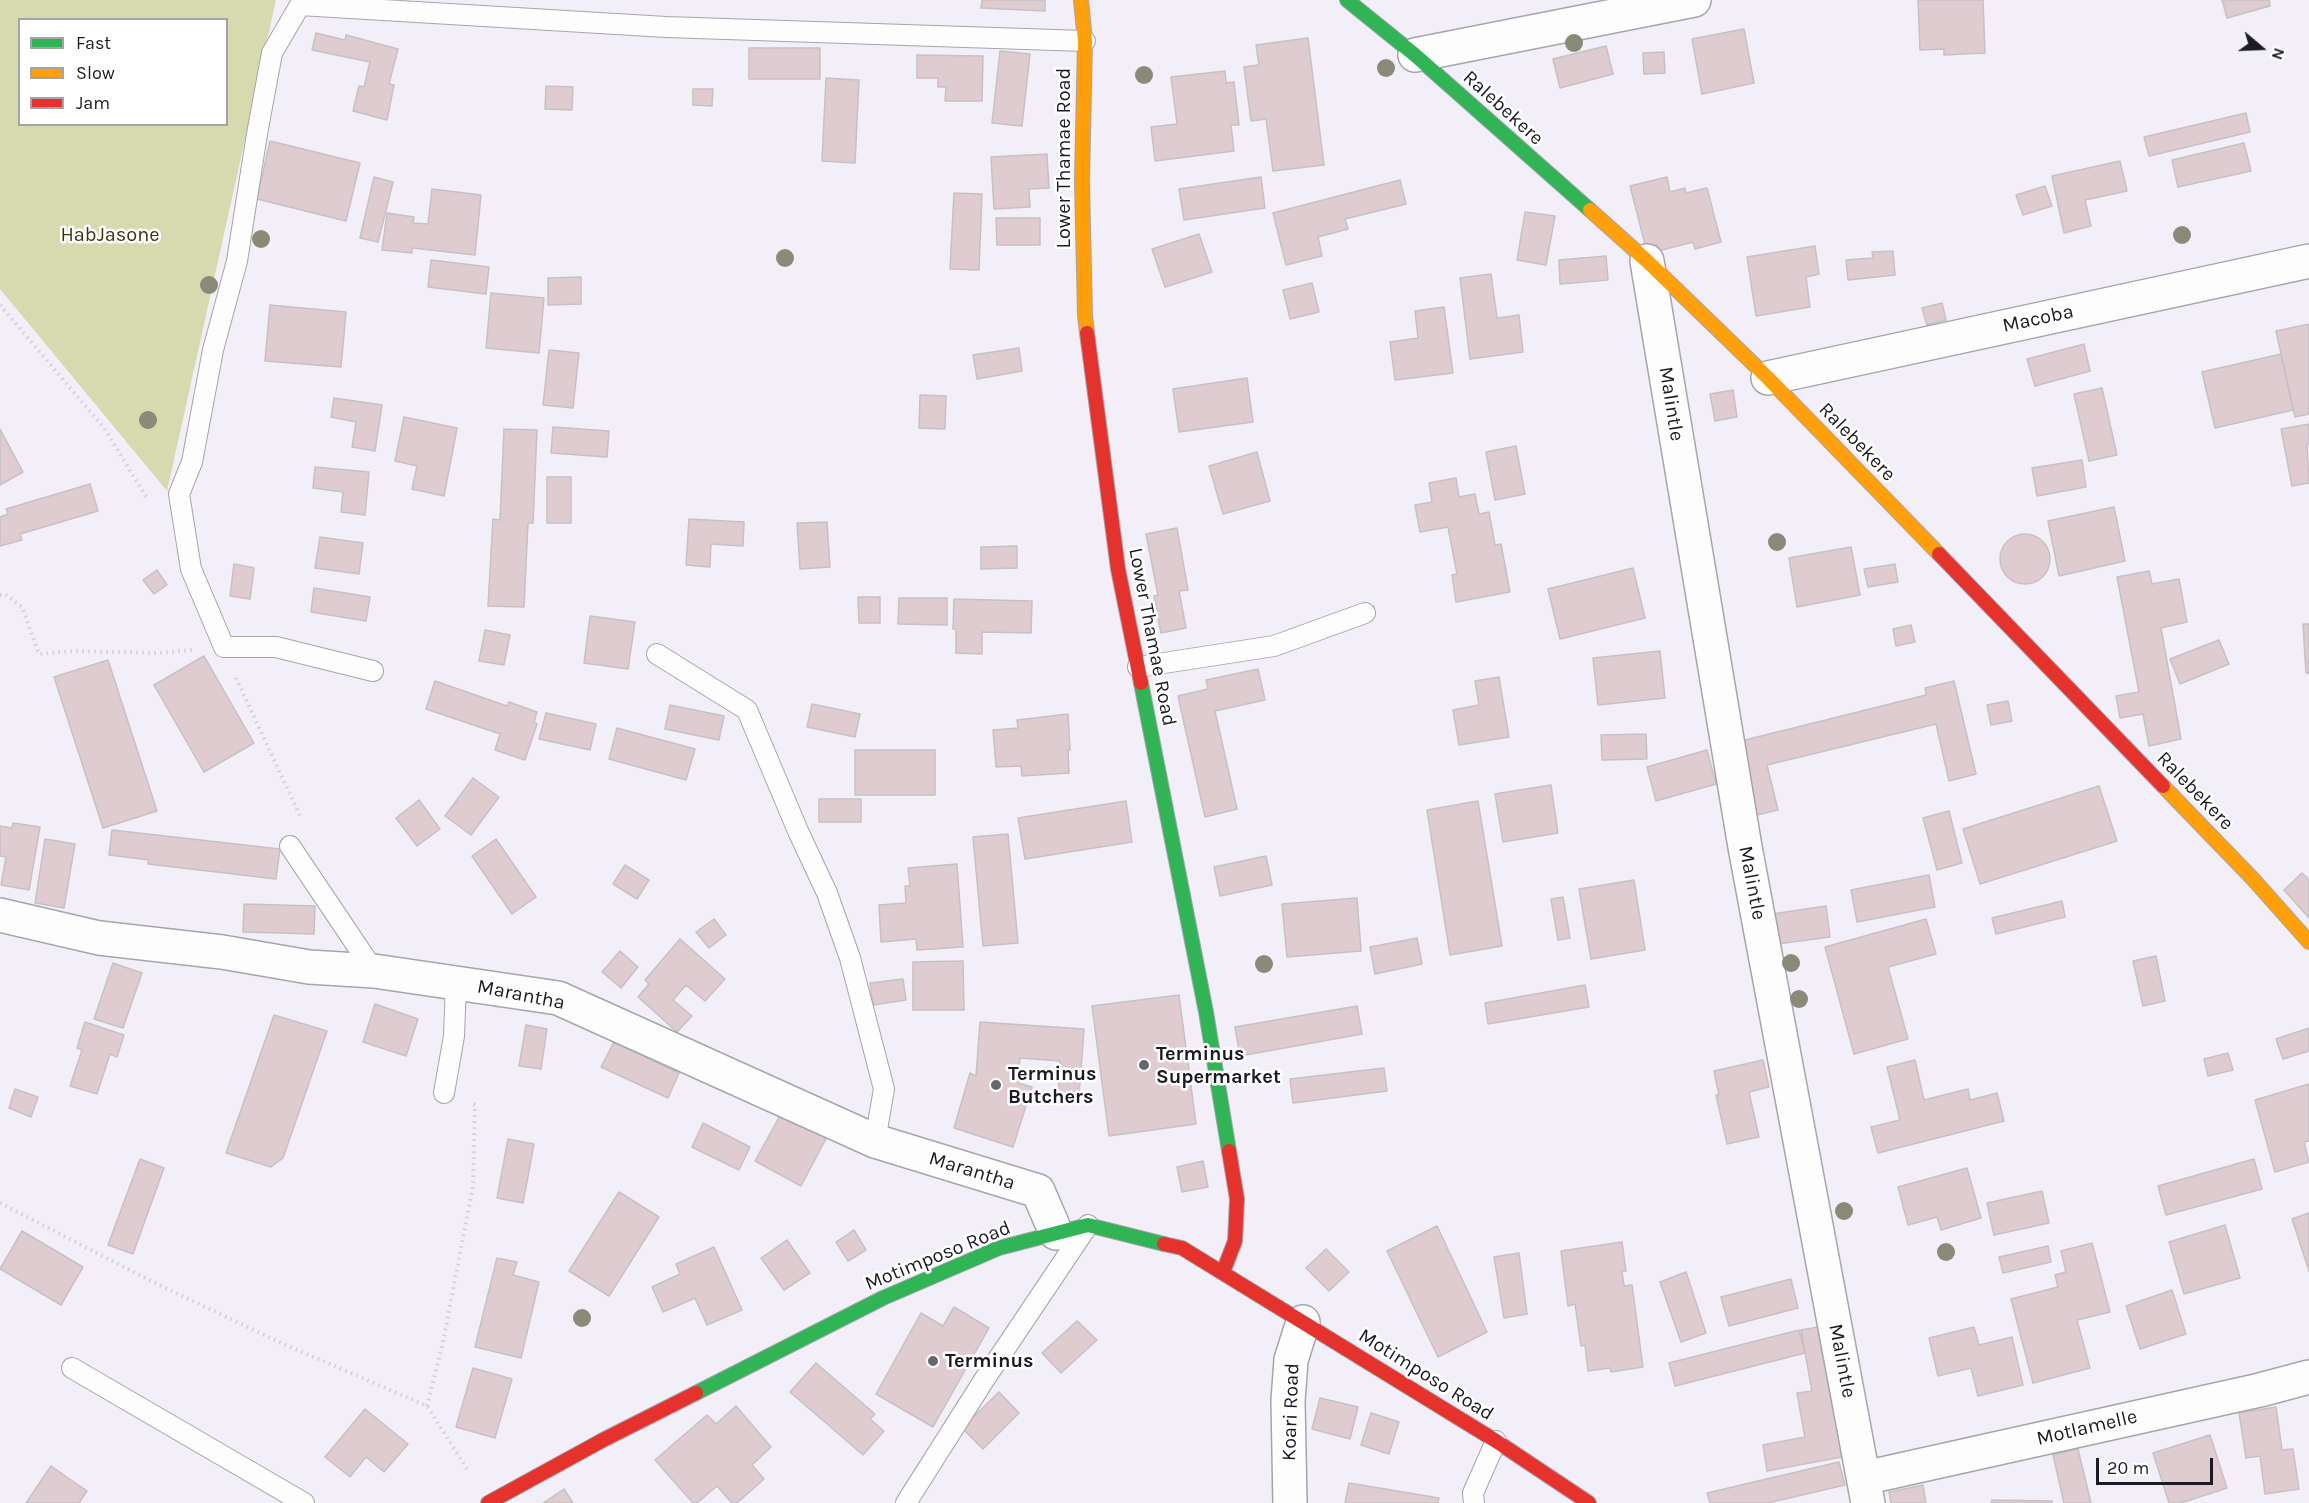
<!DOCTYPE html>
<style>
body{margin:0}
#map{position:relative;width:2309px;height:1503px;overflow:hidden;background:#f2eff9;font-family:Karla,sans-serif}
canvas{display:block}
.legend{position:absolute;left:18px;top:18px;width:210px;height:108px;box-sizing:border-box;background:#fff;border:2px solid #a4a3a7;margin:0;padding:8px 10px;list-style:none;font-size:18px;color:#1c1a22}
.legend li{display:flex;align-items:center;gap:12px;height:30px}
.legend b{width:30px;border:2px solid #a4a3a7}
.north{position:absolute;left:2231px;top:18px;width:60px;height:60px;-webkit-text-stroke:4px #fff;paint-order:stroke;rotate:109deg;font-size:16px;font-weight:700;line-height:24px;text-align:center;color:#1c1a22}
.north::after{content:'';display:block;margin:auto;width:21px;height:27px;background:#1c1a22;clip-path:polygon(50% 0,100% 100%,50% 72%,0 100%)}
.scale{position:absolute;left:2096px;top:1458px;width:117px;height:27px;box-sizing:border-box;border:3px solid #1c1a22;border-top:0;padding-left:8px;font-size:18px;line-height:21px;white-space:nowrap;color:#1c1a22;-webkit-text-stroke:4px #fff;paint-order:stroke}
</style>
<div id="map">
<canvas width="2309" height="1503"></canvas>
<ul class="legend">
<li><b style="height:8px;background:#30b455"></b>Fast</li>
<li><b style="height:8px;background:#ff9f0a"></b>Slow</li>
<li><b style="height:8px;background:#e5322d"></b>Jam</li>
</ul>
<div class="north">N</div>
<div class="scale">20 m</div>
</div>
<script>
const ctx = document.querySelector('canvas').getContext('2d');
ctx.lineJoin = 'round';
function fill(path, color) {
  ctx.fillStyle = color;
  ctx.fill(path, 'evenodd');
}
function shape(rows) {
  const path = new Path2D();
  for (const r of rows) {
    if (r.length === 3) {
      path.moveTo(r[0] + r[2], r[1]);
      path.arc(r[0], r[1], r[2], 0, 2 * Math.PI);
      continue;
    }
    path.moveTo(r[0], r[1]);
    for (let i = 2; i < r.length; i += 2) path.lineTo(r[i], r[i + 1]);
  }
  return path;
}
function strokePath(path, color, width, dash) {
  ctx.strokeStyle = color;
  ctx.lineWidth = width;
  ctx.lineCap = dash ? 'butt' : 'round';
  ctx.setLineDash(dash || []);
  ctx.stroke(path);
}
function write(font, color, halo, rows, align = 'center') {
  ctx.font = font + ' Karla,sans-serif';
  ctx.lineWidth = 5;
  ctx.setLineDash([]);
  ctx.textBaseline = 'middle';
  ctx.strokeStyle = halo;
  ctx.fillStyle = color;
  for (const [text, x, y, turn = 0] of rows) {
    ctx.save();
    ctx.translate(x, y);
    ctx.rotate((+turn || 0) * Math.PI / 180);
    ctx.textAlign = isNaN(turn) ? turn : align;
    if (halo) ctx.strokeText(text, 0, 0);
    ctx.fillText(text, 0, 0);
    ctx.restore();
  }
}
const green = shape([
 [0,0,276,0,167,491,0,289],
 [20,20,226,20,226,124,20,124]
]);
const building = shape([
 [982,0,1045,0,1045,11,981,8,982,0],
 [1918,0,1983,0,1985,53,1944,55,1944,49,1920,50,1918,0],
 [2222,0,2269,0,2270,6,2227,18,2222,0],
 [1744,29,1754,83,1702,94,1692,39,1744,29],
 [316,33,345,40,346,35,398,49,389,84,394,85,387,120,353,111,359,86,364,87,370,62,312,50,316,33],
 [1308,38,1324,165,1273,171,1266,119,1251,121,1244,67,1259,65,1256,45,1308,38],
 [1606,46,1613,74,1560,88,1553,59,1606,46],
 [749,48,820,48,820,79,749,79,749,48],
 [1000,51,1030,54,1022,126,992,123,1000,51],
 [1664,52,1665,73,1644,74,1643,53,1664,52],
 [917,55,983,56,982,101,945,101,946,87,938,87,938,78,917,78,917,55],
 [1225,71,1226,83,1234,82,1239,125,1231,125,1234,151,1155,161,1151,127,1177,124,1171,77,1225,71],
 [826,78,859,80,855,163,822,161,826,78],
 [546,86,573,87,572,110,545,109,546,86],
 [693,89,713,89,712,106,693,105,693,89],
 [2246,113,2250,132,2149,156,2144,137,2246,113],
 [270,141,360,163,346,221,257,199,270,141],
 [2244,143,2251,171,2178,187,2172,160,2244,143],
 [1047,154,1049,188,1029,189,1030,207,994,209,991,157,1047,154],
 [2120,161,2127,191,2085,200,2091,226,2064,233,2052,176,2120,161],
 [374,177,393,182,378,242,360,238,374,177],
 [1261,177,1265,208,1184,220,1179,189,1261,177],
 [1667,177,1670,192,1685,188,1686,193,1707,188,1721,242,1695,249,1693,242,1658,251,1657,245,1646,248,1630,186,1667,177],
 [1400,180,1406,204,1345,219,1348,229,1318,237,1322,256,1286,265,1273,213,1400,180],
 [2045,186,2052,206,2023,215,2016,195,2045,186],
 [432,189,481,195,475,255,412,248,412,253,382,250,387,213,414,217,413,223,428,224,432,189],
 [954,193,982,194,979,270,950,269,954,193],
 [1525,212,1555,216,1546,265,1517,260,1525,212],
 [996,218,1040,218,1040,245,997,245,996,218],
 [1199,234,1212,272,1165,287,1152,249,1199,234],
 [1815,246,1819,274,1806,277,1810,307,1756,316,1747,257,1815,246],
 [1893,251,1895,275,1848,280,1846,260,1873,258,1872,252,1893,251],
 [1606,256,1608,280,1560,284,1559,260,1606,256],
 [431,260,489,267,486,294,428,287,431,260],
 [1491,274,1497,318,1519,315,1523,352,1470,359,1460,278,1491,274],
 [581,277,581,304,548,305,548,278,581,277],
 [1312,283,1319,312,1290,319,1283,290,1312,283],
 [491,293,544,298,539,353,486,348,491,293],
 [1942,303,1946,320,1927,325,1922,308,1942,303],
 [270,305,346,312,341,367,265,361,270,305],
 [1444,307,1453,373,1395,380,1390,342,1418,338,1415,311,1444,307],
 [2309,324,2309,414,2295,417,2276,331,2309,324],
 [2084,344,2090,371,2035,386,2027,359,2084,344],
 [1019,348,1022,371,977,379,973,355,1019,348],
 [549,350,579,353,573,408,543,405,549,350],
 [2281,354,2293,410,2215,428,2202,372,2281,354],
 [1247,378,1253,422,1179,432,1173,389,1247,378],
 [2102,388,2117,455,2089,461,2074,394,2102,388],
 [1733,390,1737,417,1715,421,1710,394,1733,390],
 [920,395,946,396,945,429,919,428,920,395],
 [334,398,382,405,375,451,352,447,356,422,331,417,334,398],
 [404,417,457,428,444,496,412,489,417,466,395,461,404,417],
 [2309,424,2309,444,2307,444,2309,483,2292,486,2281,429,2309,424],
 [553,427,609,431,607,457,551,453,553,427],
 [0,429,23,472,0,485,0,429],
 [504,429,537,430,533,523,528,523,524,607,488,606,493,519,500,520,504,429],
 [1516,446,1525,494,1495,500,1486,452,1516,446],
 [1257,452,1270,501,1223,514,1209,466,1257,452],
 [2082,460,2086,487,2037,496,2032,468,2082,460],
 [315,467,369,472,365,515,341,512,343,492,313,488,315,467],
 [547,477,571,477,571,523,547,523,547,477],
 [1456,478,1459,497,1475,494,1479,514,1489,512,1495,545,1501,544,1510,592,1456,602,1452,575,1457,574,1448,527,1420,532,1415,505,1432,502,1429,483,1456,478],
 [90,484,98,511,20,534,22,540,0,546,0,517,8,514,6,509,90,484],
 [2114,507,2125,561,2059,576,2048,521,2114,507],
 [689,519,744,522,743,546,711,544,710,567,686,565,689,519],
 [827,522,830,567,800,569,797,523,827,522],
 [1177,528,1188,590,1179,591,1186,628,1161,633,1154,596,1158,595,1146,534,1177,528],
 [2025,559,25],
 [320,537,363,543,359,574,315,568,320,537],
 [1017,546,1017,568,981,569,981,547,1017,546],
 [1851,547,1860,595,1797,607,1789,558,1851,547],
 [234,564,254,568,250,599,230,596,234,564],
 [1895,564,1898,582,1868,587,1864,569,1895,564],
 [1633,568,1645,618,1560,639,1548,589,1633,568],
 [157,570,167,585,154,594,143,580,157,570],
 [2149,571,2152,584,2179,579,2187,622,2161,628,2181,739,2149,746,2143,714,2120,718,2116,696,2139,692,2117,577,2149,571],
 [314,588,370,597,366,621,311,612,314,588],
 [858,597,880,597,880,623,859,623,858,597],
 [899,598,947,598,947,625,898,624,899,598],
 [954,599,1032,601,1031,633,982,632,982,654,956,653,956,629,953,629,954,599],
 [590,616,635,622,628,669,584,663,590,616],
 [2303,624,2309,624,2309,673,2306,673,2303,624],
 [1911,625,1915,642,1896,646,1893,629,1911,625],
 [485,630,510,635,504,665,479,661,485,630],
 [2219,640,2229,664,2180,684,2170,659,2219,640],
 [1660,651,1665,698,1598,705,1593,658,1660,651],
 [204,656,254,743,204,772,154,685,204,656],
 [108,660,157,811,103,828,54,677,108,660],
 [1258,669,1265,700,1215,711,1237,809,1205,817,1178,696,1208,689,1206,680,1258,669],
 [1499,677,1509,737,1459,745,1453,710,1479,705,1475,681,1499,677],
 [435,681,507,706,509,702,537,712,534,722,537,724,525,760,495,750,500,734,426,709,435,681],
 [1954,681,1976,774,1949,781,1936,724,1767,765,1778,810,1753,816,1741,741,1926,695,1925,688,1954,681],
 [2008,701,2012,721,1991,725,1987,705,2008,701],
 [812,704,860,714,855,737,807,727,812,704],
 [670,705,724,716,719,740,665,729,670,705],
 [546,713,596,724,590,750,539,739,546,713],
 [1068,714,1070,750,1068,750,1069,773,1022,776,1021,766,996,767,993,730,1018,728,1017,720,1068,714],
 [617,728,695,749,686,780,609,759,617,728],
 [1646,734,1647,759,1602,760,1601,735,1646,734],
 [855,750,935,750,935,795,855,795,855,750],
 [1707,750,1716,784,1656,801,1647,767,1707,750],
 [473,778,499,797,471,835,445,816,473,778],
 [1551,785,1558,833,1503,842,1495,794,1551,785],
 [2099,786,2117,841,1980,884,1963,829,2099,786],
 [819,799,861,799,861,822,819,822,819,799],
 [419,800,440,829,417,846,396,818,419,800],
 [1126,801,1132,842,1025,859,1018,818,1126,801],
 [1478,801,1502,946,1450,955,1427,810,1478,801],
 [1949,811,1962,863,1937,870,1923,818,1949,811],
 [13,823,40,827,29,890,1,885,6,857,0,856,0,826,12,828,13,823],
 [112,830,280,849,276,879,148,864,149,860,109,855,112,830],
 [1008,834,1018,943,983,946,973,837,1008,834],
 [45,839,75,844,64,908,35,903,45,839],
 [496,839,536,897,512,914,472,856,496,839],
 [1266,856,1272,885,1220,896,1214,867,1266,856],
 [957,864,963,947,917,950,916,939,881,942,879,905,906,903,905,886,910,886,908,868,957,864],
 [625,865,649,880,637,899,613,884,625,865],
 [2302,873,2309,880,2309,918,2284,890,2302,873],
 [1929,875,1935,907,1857,922,1851,890,1929,875],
 [1634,880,1645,950,1591,959,1579,889,1634,880],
 [1563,897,1570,938,1558,940,1551,899,1563,897],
 [1357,898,1361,951,1287,957,1282,904,1357,898],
 [2062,901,2065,917,1996,934,1992,918,2062,901],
 [244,904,315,906,314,934,243,932,244,904],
 [1826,906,1830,937,1777,944,1772,914,1826,906],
 [714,919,726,935,709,948,696,932,714,919],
 [1926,919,1936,954,1888,967,1908,1039,1854,1054,1825,947,1926,919],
 [1417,938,1422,964,1375,974,1370,947,1417,938],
 [680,939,725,979,705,1001,686,985,673,1000,692,1016,677,1032,638,997,649,984,645,980,680,939],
 [620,951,638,967,621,988,602,972,620,951],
 [2156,956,2165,1001,2143,1006,2133,961,2156,956],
 [963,961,964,1010,913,1010,913,962,963,961],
 [113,963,142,973,123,1028,94,1019,113,963],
 [903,979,906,1000,873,1005,870,983,903,979],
 [1585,985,1589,1007,1488,1024,1485,1003,1585,985],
 [1179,995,1196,1124,1109,1136,1092,1006,1179,995],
 [375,1004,418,1019,406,1056,363,1042,375,1004],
 [1357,1006,1362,1034,1240,1056,1235,1027,1357,1006],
 [274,1015,327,1031,283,1158,271,1167,226,1153,274,1015],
 [85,1022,124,1035,117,1057,110,1054,97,1094,70,1086,82,1050,77,1048,85,1022],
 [980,1022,1084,1029,1079,1096,1058,1095,1060,1061,1020,1058,1018,1083,1032,1087,1013,1147,954,1128,970,1073,976,1076,980,1022],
 [526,1025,547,1029,541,1069,519,1066,526,1025],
 [2309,1028,2309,1051,2283,1059,2276,1039,2309,1028],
 [614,1042,679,1073,668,1098,601,1067,614,1042],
 [2228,1053,2233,1070,2208,1076,2204,1059,2228,1053],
 [1763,1060,1769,1087,1749,1092,1759,1137,1727,1144,1716,1095,1719,1095,1714,1071,1763,1060],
 [1915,1060,1924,1100,1968,1089,1970,1100,1997,1093,2004,1121,1878,1153,1871,1127,1900,1120,1887,1067,1915,1060],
 [1384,1068,1387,1091,1293,1103,1290,1079,1384,1068],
 [2309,1084,2309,1141,2304,1142,2309,1162,2275,1172,2255,1100,2309,1084],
 [15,1089,38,1097,31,1117,9,1108,15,1089],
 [783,1110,828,1135,801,1186,755,1161,783,1110],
 [703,1123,750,1147,739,1170,692,1147,703,1123],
 [508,1139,534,1144,523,1203,497,1198,508,1139],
 [140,1159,164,1168,133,1254,108,1245,140,1159],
 [2254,1159,2262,1189,2166,1215,2158,1186,2254,1159],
 [1203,1161,1208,1187,1182,1192,1177,1167,1203,1161],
 [1967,1168,1981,1218,1941,1230,1937,1217,1908,1225,1898,1187,1967,1168],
 [2042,1191,2049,1223,1994,1235,1987,1203,2042,1191],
 [619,1192,659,1217,609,1296,569,1271,619,1192],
 [2309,1213,2309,1271,2292,1219,2309,1213],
 [2225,1225,2240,1278,2184,1294,2169,1242,2225,1225],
 [1437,1226,1487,1332,1438,1357,1387,1251,1437,1226],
 [854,1230,866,1250,848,1261,836,1242,854,1230],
 [22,1231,83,1267,61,1305,0,1269,22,1231],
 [787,1240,810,1273,784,1290,761,1258,787,1240],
 [1622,1242,1626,1271,1622,1271,1624,1286,1632,1285,1643,1367,1611,1372,1610,1368,1588,1371,1585,1345,1581,1346,1575,1304,1568,1306,1561,1251,1622,1242],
 [2092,1243,2110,1312,2077,1320,2090,1368,2033,1383,2011,1299,2058,1287,2055,1275,2066,1272,2061,1251,2092,1243],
 [2048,1246,2051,1262,2003,1273,1999,1257,2048,1246],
 [714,1247,742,1310,707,1325,695,1298,663,1312,652,1287,680,1274,676,1264,714,1247],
 [1326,1249,1349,1272,1329,1291,1306,1268,1326,1249],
 [1519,1253,1527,1314,1504,1318,1494,1257,1519,1253],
 [497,1258,517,1262,513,1275,539,1282,521,1358,475,1347,497,1258],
 [1686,1272,1706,1333,1681,1342,1660,1282,1686,1272],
 [1791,1279,1798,1308,1729,1326,1721,1297,1791,1279],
 [2172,1290,2186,1334,2140,1349,2126,1306,2172,1290],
 [954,1307,989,1328,933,1427,876,1394,921,1313,943,1326,954,1307],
 [1077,1321,1097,1340,1061,1373,1042,1353,1077,1321],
 [1829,1325,1852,1455,1767,1471,1763,1445,1805,1437,1797,1393,1812,1391,1801,1330,1829,1325],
 [1974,1327,1979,1345,2012,1337,2023,1385,1978,1396,1971,1368,1938,1376,1929,1338,1974,1327],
 [1799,1330,1805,1353,1675,1386,1669,1363,1799,1330],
 [816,1363,875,1414,870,1419,884,1431,863,1455,790,1392,816,1363],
 [473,1368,512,1379,495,1438,456,1427,473,1368],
 [999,1392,1019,1413,983,1449,962,1428,999,1392],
 [1320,1398,1358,1407,1350,1439,1312,1429,1320,1398],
 [736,1406,771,1447,752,1465,764,1479,737,1503,732,1503,717,1486,697,1503,693,1503,655,1460,707,1415,716,1424,736,1406],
 [2276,1407,2282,1450,2293,1449,2299,1489,2265,1494,2260,1456,2246,1458,2239,1413,2276,1407],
 [365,1409,408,1444,384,1472,366,1457,350,1477,325,1457,365,1409],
 [1371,1413,1399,1422,1389,1454,1361,1445,1371,1413],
 [2210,1435,2227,1488,2181,1503,2169,1503,2153,1453,2210,1435],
 [2078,1449,2091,1503,2064,1503,2053,1455,2078,1449],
 [1839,1462,1845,1485,1768,1503,1710,1503,1707,1493,1839,1462],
 [51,1466,87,1491,79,1503,26,1503,51,1466],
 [1349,1483,1439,1498,1438,1503,1345,1503,1349,1483],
 [1923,1485,1926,1503,1891,1503,1889,1492,1923,1485],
 [564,1489,573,1503,543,1503,564,1489],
 [1992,1500,2052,1501,2052,1503,1991,1503,1992,1500]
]);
const path = shape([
 [0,305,104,428,148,500],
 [0,595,5,594,22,607,39,654,73,651,159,653,193,650],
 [236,678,301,818],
 [0,1203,153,1282,279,1342,427,1406,469,1472],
 [427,1406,443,1342,473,1186,475,1105,471,1103]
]);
const lane = shape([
 [657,654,747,710,798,831,827,893,850,958,884,1089,875,1141],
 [1138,667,1274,646,1365,613],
 [373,671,276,647,224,647,191,569,179,494,192,462,213,350,237,261,257,134,272,53,300,5,666,27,1085,41],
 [290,846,374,971],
 [444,1093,454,1036,456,983],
 [72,1368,304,1503],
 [906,1503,984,1380,1088,1225],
 [1474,1503,1473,1493,1496,1441]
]);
const street = shape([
 [1415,55,1694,0],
 [1647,261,1745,847,1868,1503],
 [1768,378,2309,261],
 [0,915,99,938,222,952,309,967,374,971,558,998,875,1141,1038,1191,1056,1233],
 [1864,1478,2260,1390,2309,1377],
 [1290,1503,1288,1401,1291,1360,1303,1322]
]);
const fast = shape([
 [1347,0,1415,55,1590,210],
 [1141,683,1206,1012,1229,1151],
 [696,1393,883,1298,999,1248,1088,1225,1164,1244]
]);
const slow = shape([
 [1081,0,1085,41,1082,181,1085,315,1087,333],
 [1590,210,1647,261,1768,378,1939,554],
 [2163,786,2253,879,2309,942]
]);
const jam = shape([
 [1087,333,1118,569,1141,683],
 [1939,554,2163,786],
 [1164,1244,1182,1248,1496,1441,1589,1503],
 [1223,1272,1235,1241,1237,1199,1229,1151],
 [488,1503,603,1440,696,1393]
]);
const trees = [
 [1574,43],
 [1386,68],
 [1144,75],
 [2182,235],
 [261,239],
 [785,258],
 [209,285],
 [148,420],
 [1777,542],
 [1791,963],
 [1264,964],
 [1799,999],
 [1844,1211],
 [1946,1252],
 [582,1318]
];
const markers = [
 [1144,1065,6,"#67656d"],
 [996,1085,6,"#67656d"],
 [933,1361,6,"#67656d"]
];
const streetNames = [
 ["Ralebekere",1503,108,42],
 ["Lower Thamae Road",1064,158,-90],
 ["Macoba",2038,319,-12],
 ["Malintle",1671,404,81],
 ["Ralebekere",1857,442,46],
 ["Lower Thamae Road",1152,637,79],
 ["Ralebekere",2195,791,46],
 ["Malintle",1752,883,79],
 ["Marantha",521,995,11],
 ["Marantha",972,1171,17],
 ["Motimposo Road",938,1256,-22],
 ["Malintle",1842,1361,79],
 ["Motimposo Road",1426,1375,32],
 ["Koari Road",1291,1412,-88],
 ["Motlamelle",2087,1428,-13]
];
const parkNames = [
 ["HabJasone",110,235]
];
const poiNames = [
 ["Terminus",1156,1054],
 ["Supermarket",1156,1077],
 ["Terminus",1008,1074],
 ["Butchers",1008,1097],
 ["Terminus",945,1361]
];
fill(green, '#d7daae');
fill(building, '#dfccd0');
strokePath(building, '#c7c0c5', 1.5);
strokePath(lane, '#a6a4ac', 22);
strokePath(street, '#a6a4ac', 36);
strokePath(fast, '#a6a4ac', 16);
strokePath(slow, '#a6a4ac', 16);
strokePath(jam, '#a6a4ac', 16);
strokePath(path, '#d0cfd3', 4, [1.5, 4.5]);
strokePath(lane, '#fdfdfe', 20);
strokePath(street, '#fdfdfe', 33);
strokePath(fast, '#30b455', 14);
strokePath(slow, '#ff9f0a', 14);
strokePath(jam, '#e5322d', 14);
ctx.fillStyle = '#8a8a79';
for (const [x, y] of trees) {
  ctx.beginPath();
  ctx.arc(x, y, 9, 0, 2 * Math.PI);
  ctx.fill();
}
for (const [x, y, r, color] of markers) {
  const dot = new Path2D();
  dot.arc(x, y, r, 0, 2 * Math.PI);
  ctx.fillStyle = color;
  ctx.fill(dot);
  strokePath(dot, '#fff', 2);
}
write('20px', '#1c1a22', '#fff', streetNames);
write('20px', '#353710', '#fff', parkNames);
write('bold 20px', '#1c1a22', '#fff', poiNames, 'left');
</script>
